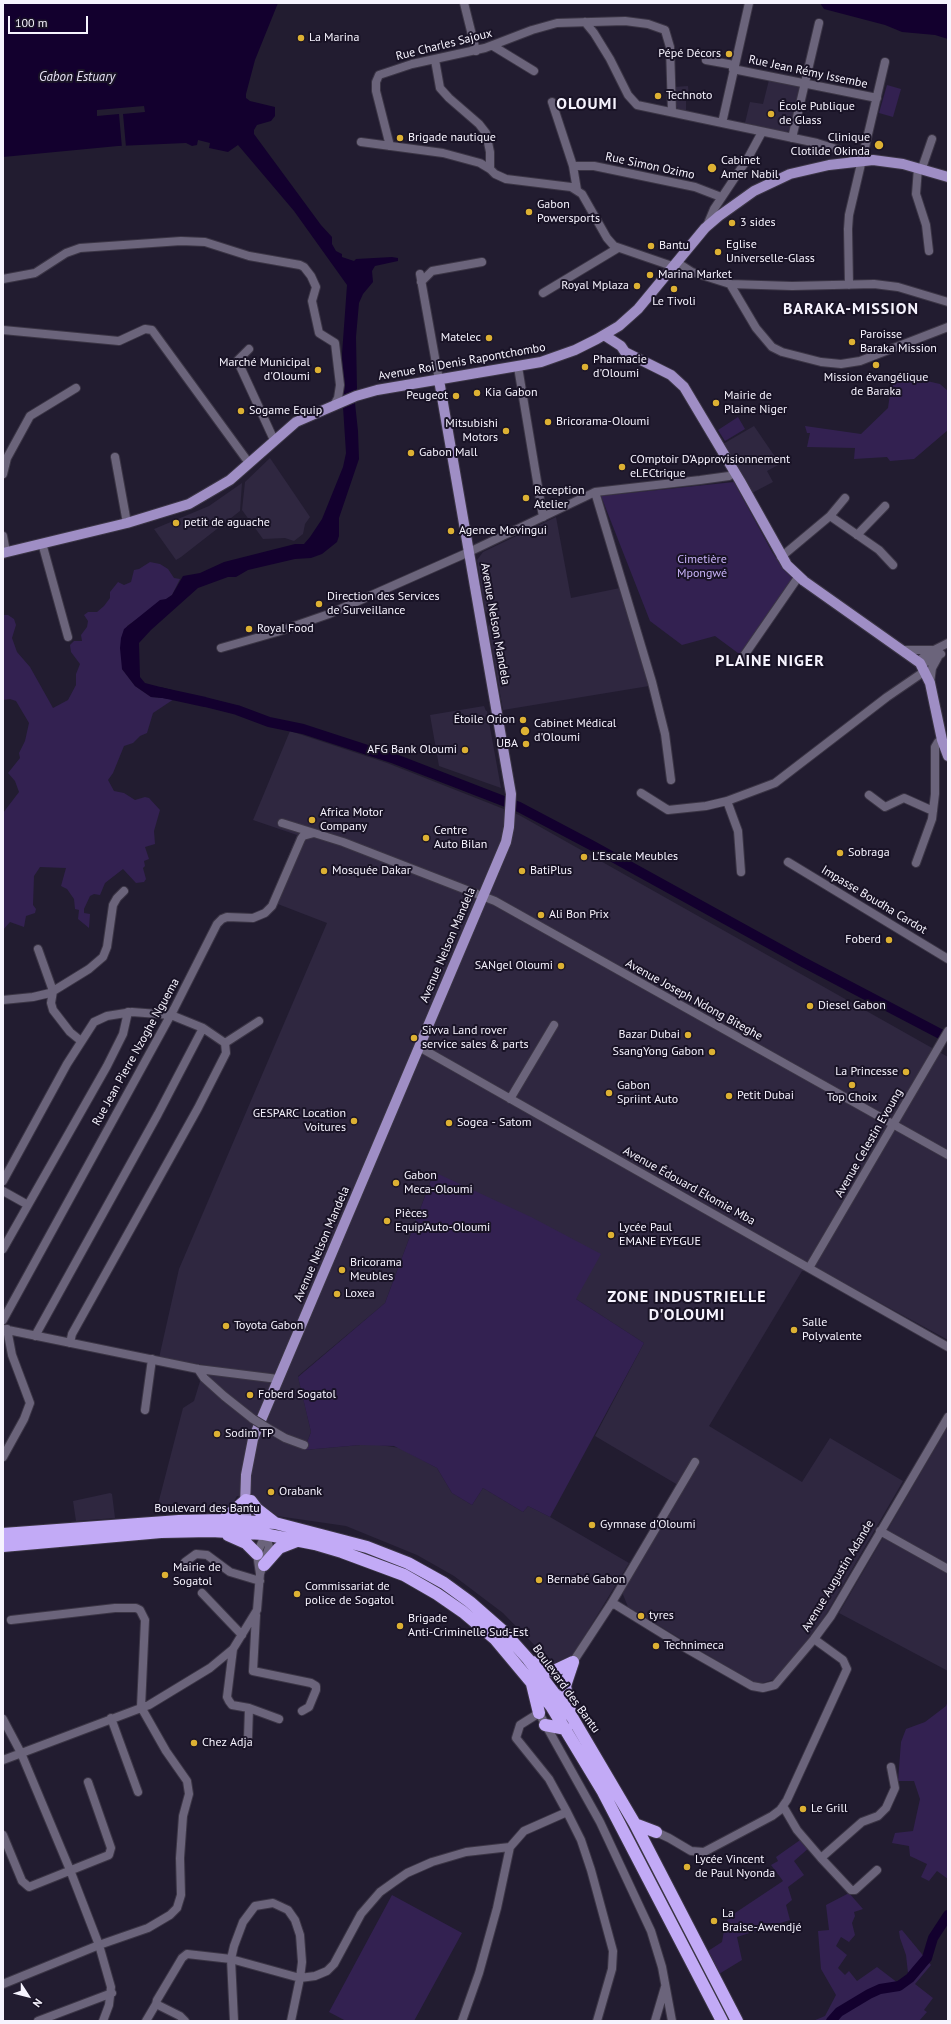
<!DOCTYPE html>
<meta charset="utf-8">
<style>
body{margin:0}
#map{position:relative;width:951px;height:2024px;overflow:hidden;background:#221c30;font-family:"PT Sans",sans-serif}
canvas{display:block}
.frame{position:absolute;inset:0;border:4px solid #f6f3fe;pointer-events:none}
.north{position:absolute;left:8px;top:1976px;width:40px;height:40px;-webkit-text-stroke:3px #191326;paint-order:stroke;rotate:126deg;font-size:11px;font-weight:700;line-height:16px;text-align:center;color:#f6f3fe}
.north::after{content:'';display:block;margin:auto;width:14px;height:18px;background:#f6f3fe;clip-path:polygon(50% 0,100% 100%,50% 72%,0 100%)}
.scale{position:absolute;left:8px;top:16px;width:80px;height:18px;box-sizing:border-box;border:2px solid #f6f3fe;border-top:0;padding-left:5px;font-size:12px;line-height:14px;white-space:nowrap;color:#f6f3fe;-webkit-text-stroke:3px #191326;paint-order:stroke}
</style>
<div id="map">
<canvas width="951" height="2024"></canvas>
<div class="frame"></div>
<div class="north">N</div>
<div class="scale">100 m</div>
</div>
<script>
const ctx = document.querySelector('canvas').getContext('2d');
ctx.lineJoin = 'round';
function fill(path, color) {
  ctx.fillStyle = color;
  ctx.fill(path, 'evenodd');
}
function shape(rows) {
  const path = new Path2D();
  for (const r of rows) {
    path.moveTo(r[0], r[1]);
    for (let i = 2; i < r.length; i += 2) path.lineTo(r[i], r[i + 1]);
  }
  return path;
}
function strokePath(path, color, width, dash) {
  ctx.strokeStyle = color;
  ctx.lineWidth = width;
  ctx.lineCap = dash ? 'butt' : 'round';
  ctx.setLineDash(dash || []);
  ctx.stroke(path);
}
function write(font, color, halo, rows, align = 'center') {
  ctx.font = font + ' "PT Sans",sans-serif';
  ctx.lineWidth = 4;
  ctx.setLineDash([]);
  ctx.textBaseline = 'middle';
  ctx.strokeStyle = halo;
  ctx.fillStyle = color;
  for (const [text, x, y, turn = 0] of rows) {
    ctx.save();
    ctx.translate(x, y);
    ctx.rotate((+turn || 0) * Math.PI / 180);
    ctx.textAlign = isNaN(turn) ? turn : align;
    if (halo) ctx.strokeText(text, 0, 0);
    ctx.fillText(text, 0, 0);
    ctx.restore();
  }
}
const built = shape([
 [769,80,799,86,801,91,791,129,786,132,745,123,750,102,763,104],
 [688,86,689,97,686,97,686,111,678,109,676,105,674,87],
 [754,426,780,464,767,471,773,482,752,493,723,444],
 [270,458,310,517,305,524,303,534,294,541,285,538,263,539,242,510,245,482],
 [242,483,240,511,181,557,176,560,154,529,209,506],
 [556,517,571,598,620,588,649,686,503,710,488,627,490,623,490,615,485,611,477,560,483,552],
 [484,706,486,711,487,711,501,788,439,766,430,715],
 [290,731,387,763,519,815,948,1057,948,1340,822,1271,802,1271,709,1426,802,1482,830,1438,903,1481,821,1623,775,1679,760,1684,754,1683,628,1607,622,1592,683,1488,595,1436,644,1343,576,1299,434,1172,385,1303,298,1376,311,1432,304,1450,360,1445,380,1445,400,1448,437,1468,452,1493,472,1505,483,1488,523,1512,528,1506,550,1517,629,1563,570,1660,557,1665,550,1661,503,1613,454,1576,417,1555,346,1526,277,1516,254,1500,237,1496,233,1503,224,1509,216,1510,157,1508,183,1408,194,1401,205,1365,159,1358,179,1269,327,923,270,901,297,835,253,820],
 [948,1426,948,1671,839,1613],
 [110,1493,112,1494,115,1518,76,1521,73,1501]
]);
const green = shape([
 [887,85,901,89,893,117,879,113],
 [914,378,940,384,948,391,948,430,914,459,890,461,887,457,854,459,855,448,807,447,810,433,807,433,805,426,861,434,888,408,892,379],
 [738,417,745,429,725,441,718,430],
 [734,482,772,552,781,565,795,579,742,656,715,636,682,645,650,621,601,496],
 [150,562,160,564,168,569,174,578,180,579,172,595,127,626,122,669,135,686,151,697,174,699,153,713,147,733,140,736,133,743,124,746,113,773,108,780,114,791,124,793,135,800,145,797,149,798,160,810,154,831,155,844,145,847,149,859,144,861,145,866,143,868,146,879,144,882,136,883,123,869,105,883,100,895,94,894,90,896,84,909,84,913,90,914,89,928,78,919,79,910,75,909,74,899,67,889,61,886,66,868,40,867,34,876,33,905,36,909,35,913,26,916,24,927,10,922,3,930,3,813,19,792,15,781,8,773,20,758,19,753,25,741,29,723,16,701,10,699,3,700,3,615,8,615,14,619,16,625,12,638,17,652,30,667,53,708,68,700,76,685,76,674,80,664,71,652,70,645,74,641,82,641,81,635,87,627,88,621,84,615,88,612,97,612,104,606,110,598,110,592,118,582,124,585,131,582,134,570,139,569],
 [434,1172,531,1217,601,1254,576,1299,644,1343,550,1517,528,1506,523,1512,483,1488,472,1505,452,1493,437,1468,394,1446,360,1445,304,1450,311,1432,298,1377,385,1303],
 [948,1701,948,1879,937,1871,929,1881,921,1877,927,1864,910,1856,909,1846,892,1843,895,1833,913,1831,920,1799,914,1781,898,1781,901,1742,906,1729,925,1722,946,1706],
 [803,1838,810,1847,794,1861,804,1875,788,1887,792,1900,786,1905,790,1920,737,1937,742,1960,719,1974,708,1951,722,1942,725,1925,729,1917,783,1881,771,1865,778,1861,776,1857],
 [849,1893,863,1909,854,1912,855,1916,852,1923,855,1935,849,1942,841,1937,836,1946,847,1955,838,1968,845,1975,849,1971,857,1981,877,1967,898,1983,908,1973,906,1955,900,1938,899,1931,902,1930,931,1965,915,1984,933,1998,924,2010,927,2012,919,2021,813,2021,825,2016,836,1995,821,1969,818,1931,829,1930,826,1905],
 [392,1895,462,1933,414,2021,346,2021,329,2012]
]);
const water = shape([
 [3,3,278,3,255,60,246,94,246,98,250,101,275,107,275,116,271,121,257,125,254,130,254,134,321,225,332,237,332,244,336,251,342,254,342,257,354,261,356,259,392,257,398,258,398,261,375,266,372,271,373,282,363,294,359,303,356,337,357,390,343,395,342,354,347,285,294,211,238,145,228,152,209,148,210,143,198,140,197,145,192,146,186,143,118,146,3,157],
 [820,3,948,3,948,39,935,35,902,32,885,25,824,9],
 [355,403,358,431,359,459,339,518,339,536,337,542,322,554,311,558,295,559,248,570,236,577,228,577,198,588,151,630,139,643,140,677,145,683,172,690,174,699,151,697,135,686,122,669,120,648,121,638,124,629,160,600,166,599,172,595,183,576,200,573,224,562,295,544,304,544,310,537,322,519,343,467,346,453,343,407]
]);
const pier = shape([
 [144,106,145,112,123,114,126,147,122,148,119,114,97,116,97,110]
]);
const river = shape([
 [159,692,205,702,237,710,269,722,303,729,395,759,519,807,591,845,803,962,948,1038],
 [831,2021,839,2012,869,1994,880,1989,899,1986,910,1978,927,1958,933,1938,948,1915]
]);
const minor = shape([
 [464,3,476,51],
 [585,22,594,33,610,59,628,95,637,105,817,143,849,153,863,161],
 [493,46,534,71],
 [435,60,440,88,449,98,479,124,486,133,490,152,490,169],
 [706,60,734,65],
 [733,69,877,98],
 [552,102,573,166,577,190],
 [722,123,749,3],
 [792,138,819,23],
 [361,142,443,153,480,163,490,169,495,174,506,179,571,187,582,194,607,238,614,246,675,267],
 [390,146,376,91,376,82,379,75,412,64,485,48,532,30,557,23,625,21,648,24,665,30,670,47,672,112],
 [573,166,594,166,695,187,721,197],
 [918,168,916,194,926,225,929,251],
 [922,168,932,139],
 [706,228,714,209,748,158,762,132],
 [678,263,692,272,730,284,792,286,874,284,898,287,948,302],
 [420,274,439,380],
 [3,279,35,273,66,253,80,248,181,241,205,242,249,256,300,265,304,267,311,276,316,287,312,301,319,333,335,343,340,385,338,398,334,405],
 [421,282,432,271,482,262],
 [730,284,756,328,772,347,782,352,821,362,841,364,860,361,948,327],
 [849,285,848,229,849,215,885,62],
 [543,293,618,248],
 [3,330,119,341,145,329,152,330,249,463],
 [249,349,238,360,239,364,274,440],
 [518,367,543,517],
 [115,457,127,523],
 [3,474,7,458,30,416,76,388],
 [595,492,652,682,665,734,671,780],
 [830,516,879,550,893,565],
 [857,535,885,506],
 [3,536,6,552],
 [42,543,68,637],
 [781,557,830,516,845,498],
 [221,648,277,632,329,614,469,552,595,492,700,480,729,476,735,472],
 [903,650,932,650],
 [941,654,930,661,920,663,921,659,928,653,948,643],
 [741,660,799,576],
 [930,683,932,668,938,657],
 [641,793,668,810,706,806,727,801,738,831,741,872],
 [869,795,885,807,904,798,933,811],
 [727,801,775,783,887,697,925,671],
 [282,823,343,842,495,901,948,1155],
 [788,862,948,959],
 [916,863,932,819,935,794,935,747,938,742,942,740],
 [38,949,53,991,51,1003,53,1010,70,1032,81,1041],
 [3,1000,33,997,50,993,89,969,103,957,107,947,113,905,117,898,124,891],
 [225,1043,259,1021],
 [419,1047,948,1347],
 [510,1099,554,1025],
 [3,1181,67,1064,94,1022,107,1016,132,1012,171,1015,203,1028,225,1043,226,1053,198,1108,72,1334,70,1343],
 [3,1191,28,1205,107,1066,123,1034,128,1012],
 [3,1249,28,1205],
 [809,1268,948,1031],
 [3,1320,174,1009,217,924,222,919,227,917,253,918,265,913,272,906,301,839,303,836,314,833],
 [3,1329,198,1369,278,1379],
 [35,1336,158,1114,203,1028],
 [198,1369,204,1378,224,1396,253,1419],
 [145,1410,152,1359],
 [266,1427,285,1438,304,1445],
 [3,1457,24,1419,30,1403,12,1355,7,1329],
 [880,1531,948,1569],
 [185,1562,196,1554,207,1555,230,1572,260,1581],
 [202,1593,242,1635],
 [611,1604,616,1605,689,1650,752,1686,763,1688,775,1685,814,1639,831,1616,948,1417],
 [256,1615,253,1671,311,1683,316,1686,316,1690,309,1707,302,1711],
 [233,1649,227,1697,229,1701,232,1705,249,1708,248,1738],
 [573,1662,611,1604,695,1462],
 [249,1708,279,1719],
 [111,1718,138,1792],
 [3,1719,21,1753,70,1870,99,1945,111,1987,109,2005,103,2021],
 [3,1760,149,1705,210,1668,233,1649,257,1610,260,1574,269,1547,267,1539,262,1542,257,1554,260,1574],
 [783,1806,797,1830,821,1858,851,1890,855,1890,877,1870],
 [567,1812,581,1840,591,1870,613,1951,612,1969,597,2021],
 [656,1832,669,1838,691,1851,704,1852,772,1816,780,1810,787,1800,847,1669,843,1660,814,1639],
 [3,1835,22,1881,29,1887,109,1855,111,1848,88,1782],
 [821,1858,862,1822,878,1816,886,1808,895,1788,891,1767],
 [3,1984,99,1945,148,1928,170,1915,177,1908,181,1895,180,1858,183,1816,189,1794,187,1781,166,1751,141,1707,145,1620,140,1610,136,1608,115,1608,11,1620],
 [38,2021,112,1993],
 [146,2021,156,2004],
 [185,2021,180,2016,156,2004,157,2000,182,1958,187,1954,231,1959,300,1978,291,2021],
 [234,2021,231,1959,234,1946,243,1922,255,1906,273,1903,288,1910,295,1920,300,1935,302,1962,300,1978,315,1976,327,1971,334,1964,361,1914,380,1892,394,1882,407,1873,432,1862,466,1852,510,1847],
 [462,2021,479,1973,497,1908,510,1847,524,1831,567,1812,549,1779,516,1738,520,1725,539,1713,600,1822,651,1931,662,1967,672,2021],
 [655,2021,665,1987]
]);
const major = shape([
 [604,335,621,346,625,352,671,375,684,387,740,481,787,565,804,581,920,663,930,683,942,740,948,756],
 [3,553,127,523,189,504,230,480,296,422,356,396,377,390,541,362,575,350,597,339,619,326,638,309,705,228,719,216,754,191,790,174,829,165,873,160,903,164,948,177],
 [247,1521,245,1507,246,1475,253,1439,506,842,509,827,511,794,439,380]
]);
const highway = shape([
 [251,1501,257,1509,275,1523],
 [223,1520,246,1500],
 [3,1534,179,1521,223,1520,275,1523,367,1547,408,1563,444,1583,470,1602,503,1631,528,1659,572,1717,635,1824,737,2021],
 [228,1535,246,1543,257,1554],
 [3,1546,161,1532,211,1531,264,1534,315,1544,342,1552,404,1575,437,1594,463,1612,495,1639,551,1706,603,1792,722,2021],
 [264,1565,279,1548,297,1541],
 [533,1662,547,1670,554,1671,573,1662],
 [532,1684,539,1713],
 [570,1711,565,1686,573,1662],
 [545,1725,566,1729],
 [635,1824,656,1832]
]);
const minorBridge = shape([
 [253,1419,266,1427]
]);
const markers = [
 [301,38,4,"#ddb133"],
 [729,54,4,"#ddb133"],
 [658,96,4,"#ddb133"],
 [771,114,4,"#ddb133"],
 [400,138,4,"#ddb133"],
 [879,145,5,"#ddb133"],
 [712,168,5,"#ddb133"],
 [529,212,4,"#ddb133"],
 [732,223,4,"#ddb133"],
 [651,246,4,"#ddb133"],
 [718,252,4,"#ddb133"],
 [650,275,4,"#ddb133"],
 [637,286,4,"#ddb133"],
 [674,289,4,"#ddb133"],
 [489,338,4,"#ddb133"],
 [852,342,4,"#ddb133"],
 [876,365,4,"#ddb133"],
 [585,367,4,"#ddb133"],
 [318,370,4,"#ddb133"],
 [477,393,4,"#ddb133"],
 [456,396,4,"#ddb133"],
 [716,403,4,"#ddb133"],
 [241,411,4,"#ddb133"],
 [548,422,4,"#ddb133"],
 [506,431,4,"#ddb133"],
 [411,453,4,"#ddb133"],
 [622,467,4,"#ddb133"],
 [526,498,4,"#ddb133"],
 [176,523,4,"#ddb133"],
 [451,531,4,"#ddb133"],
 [319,604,4,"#ddb133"],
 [249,629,4,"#ddb133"],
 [523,720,4,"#ddb133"],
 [525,731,5,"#ddb133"],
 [526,744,4,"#ddb133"],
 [465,750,4,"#ddb133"],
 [312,820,4,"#ddb133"],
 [426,838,4,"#ddb133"],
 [840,853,4,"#ddb133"],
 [584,857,4,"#ddb133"],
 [324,871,4,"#ddb133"],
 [522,871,4,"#ddb133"],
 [541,915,4,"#ddb133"],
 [889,940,4,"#ddb133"],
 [561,966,4,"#ddb133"],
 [810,1006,4,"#ddb133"],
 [688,1035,4,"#ddb133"],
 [414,1038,4,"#ddb133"],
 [712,1052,4,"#ddb133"],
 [906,1072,4,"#ddb133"],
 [852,1085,4,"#ddb133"],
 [609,1093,4,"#ddb133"],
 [729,1096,4,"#ddb133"],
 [354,1121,4,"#ddb133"],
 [449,1123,4,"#ddb133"],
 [396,1183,4,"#ddb133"],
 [387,1221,4,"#ddb133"],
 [611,1235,4,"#ddb133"],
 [342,1270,4,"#ddb133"],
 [337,1294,4,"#ddb133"],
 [226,1326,4,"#ddb133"],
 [794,1330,4,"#ddb133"],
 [250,1395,4,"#ddb133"],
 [217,1434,4,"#ddb133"],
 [271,1492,4,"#ddb133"],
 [592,1525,4,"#ddb133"],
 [165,1575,4,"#ddb133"],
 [539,1580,4,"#ddb133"],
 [297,1594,4,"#ddb133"],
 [641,1616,4,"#ddb133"],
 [400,1626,4,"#ddb133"],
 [656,1646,4,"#ddb133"],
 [194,1743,4,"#ddb133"],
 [803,1809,4,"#ddb133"],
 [687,1867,4,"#ddb133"],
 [714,1921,4,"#ddb133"]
];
const poiNames = [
 ["La Marina",309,38],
 ["Pépé Décors",721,54,"right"],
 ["Technoto",666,96],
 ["École Publique",779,107],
 ["de Glass",779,121],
 ["Brigade nautique",408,138],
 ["Clinique",870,138,"right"],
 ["Clotilde Okinda",870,152,"right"],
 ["Cabinet",721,161],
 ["Amer Nabil",721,175],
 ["Gabon",537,205],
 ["Powersports",537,219],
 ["3 sides",740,223],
 ["Eglise",726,245],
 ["Universelle-Glass",726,259],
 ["Bantu",659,246],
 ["Marina Market",658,275],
 ["Royal Mplaza",629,286,"right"],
 ["Le Tivoli",674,302,"center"],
 ["Paroisse",860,335],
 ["Baraka Mission",860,349],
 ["Matelec",481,338,"right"],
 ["Pharmacie",593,360],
 ["d'Oloumi",593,374],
 ["Marché Municipal",310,363,"right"],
 ["d'Oloumi",310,377,"right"],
 ["Mission évangélique",876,378,"center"],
 ["de Baraka",876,392,"center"],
 ["Kia Gabon",485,393],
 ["Peugeot",448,396,"right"],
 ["Mairie de",724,396],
 ["Plaine Niger",724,410],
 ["Sogame Equip",249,411],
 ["Bricorama-Oloumi",556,422],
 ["Mitsubishi",498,424,"right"],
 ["Motors",498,438,"right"],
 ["Gabon Mall",419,453],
 ["COmptoir D'Approvisionnement",630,460],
 ["eLECtrique",630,474],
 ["Reception",534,491],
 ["Atelier",534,505],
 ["petit de aguache",184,523],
 ["Agence Movingui",459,531],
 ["Direction des Services",327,597],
 ["de Surveillance",327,611],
 ["Royal Food",257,629],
 ["Étoile Orion",515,720,"right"],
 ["Cabinet Médical",534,724],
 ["d'Oloumi",534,738],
 ["UBA",518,744,"right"],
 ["AFG Bank Oloumi",457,750,"right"],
 ["Africa Motor",320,813],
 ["Company",320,827],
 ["Centre",434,831],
 ["Auto Bilan",434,845],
 ["Sobraga",848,853],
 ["L'Escale Meubles",592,857],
 ["Mosquée Dakar",332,871],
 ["BatiPlus",530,871],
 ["Ali Bon Prix",549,915],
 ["Foberd",881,940,"right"],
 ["SANgel Oloumi",553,966,"right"],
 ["Diesel Gabon",818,1006],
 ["Sivva Land rover",422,1031],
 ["service sales & parts",422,1045],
 ["Bazar Dubai",680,1035,"right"],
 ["SsangYong Gabon",704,1052,"right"],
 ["La Princesse",898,1072,"right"],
 ["Gabon",617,1086],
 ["Spriint Auto",617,1100],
 ["Petit Dubai",737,1096],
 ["Top Choix",852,1098,"center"],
 ["GESPARC Location",346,1114,"right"],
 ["Voitures",346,1128,"right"],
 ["Sogea - Satom",457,1123],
 ["Gabon",404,1176],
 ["Meca-Oloumi",404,1190],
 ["Pièces",395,1214],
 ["Equip'Auto-Oloumi",395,1228],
 ["Lycée Paul",619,1228],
 ["EMANE EYEGUE",619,1242],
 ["Bricorama",350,1263],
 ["Meubles",350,1277],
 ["Loxea",345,1294],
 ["Salle",802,1323],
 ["Polyvalente",802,1337],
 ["Toyota Gabon",234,1326],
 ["Foberd Sogatol",258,1395],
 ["Sodim TP",225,1434],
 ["Orabank",279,1492],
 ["Gymnase d'Oloumi",600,1525],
 ["Mairie de",173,1568],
 ["Sogatol",173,1582],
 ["Bernabé Gabon",547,1580],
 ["Commissariat de",305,1587],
 ["police de Sogatol",305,1601],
 ["tyres",649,1616],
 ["Brigade",408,1619],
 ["Anti-Criminelle Sud-Est",408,1633],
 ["Technimeca",664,1646],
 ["Chez Adja",202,1743],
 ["Le Grill",811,1809],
 ["Lycée Vincent",695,1860],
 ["de Paul Nyonda",695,1874],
 ["La",722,1914],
 ["Braise-Awendjé",722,1928]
];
const streetNames = [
 ["Rue Charles Sajoux",444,45,-14],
 ["Rue Jean Rémy Issembe",808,72,12],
 ["Rue Simon Ozimo",650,166,12],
 ["Avenue Roi Denis Rapontchombo",462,362,-10],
 ["Avenue Nelson Mandela",495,624,80],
 ["Impasse Boudha Cardot",874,900,31],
 ["Avenue Nelson Mandela",448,945,-67],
 ["Avenue Joseph Ndong Biteghe",694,1000,29],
 ["Rue Jean Pierre Nzoghe Nguema",136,1052,-61],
 ["Avenue Celestin Evoung",869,1143,-60],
 ["Avenue Édouard Ekomie Mba",689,1186,29],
 ["Avenue Nelson Mandela",322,1244,-67],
 ["Boulevard des Bantu",207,1509],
 ["Avenue Augustin Adande",838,1576,-59],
 ["Boulevard des Bantu",566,1689,54]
];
const parkNames = [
 ["Cimetière",702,560],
 ["Mpongwé",702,574]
];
const waterNames = [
 ["Gabon Estuary",77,77]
];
const districtNames = [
 ["OLOUMI",587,104],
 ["BARAKA-MISSION",851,309],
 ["PLAINE NIGER",770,661],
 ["ZONE INDUSTRIELLE",687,1297],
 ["D'OLOUMI",687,1315]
];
fill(built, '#2f2740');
fill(green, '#332151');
fill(water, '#13002e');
fill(pier, '#221c30');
strokePath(river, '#13002e', 10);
strokePath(minor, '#3b3545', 10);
strokePath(major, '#3b3545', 12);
strokePath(highway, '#3b3545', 14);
strokePath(minor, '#6b647b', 8);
strokePath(major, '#9f8ec5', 10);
strokePath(highway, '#c2aaf6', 12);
strokePath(minorBridge, '#3b3545', 10, []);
strokePath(minorBridge, '#6b647b', 8);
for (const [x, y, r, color] of markers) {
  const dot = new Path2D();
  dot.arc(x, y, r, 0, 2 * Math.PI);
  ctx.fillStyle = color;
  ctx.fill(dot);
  strokePath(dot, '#191326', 1.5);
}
write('12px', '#f6f3fe', '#191326', poiNames, 'left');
write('12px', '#f6f3fe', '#191326', streetNames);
write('12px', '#c7b2f7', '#191326', parkNames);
write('italic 13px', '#e5e1f3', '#191326', waterNames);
ctx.letterSpacing = '1px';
write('bold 16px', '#f6f3fe', '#191326', districtNames);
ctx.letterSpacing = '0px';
</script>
